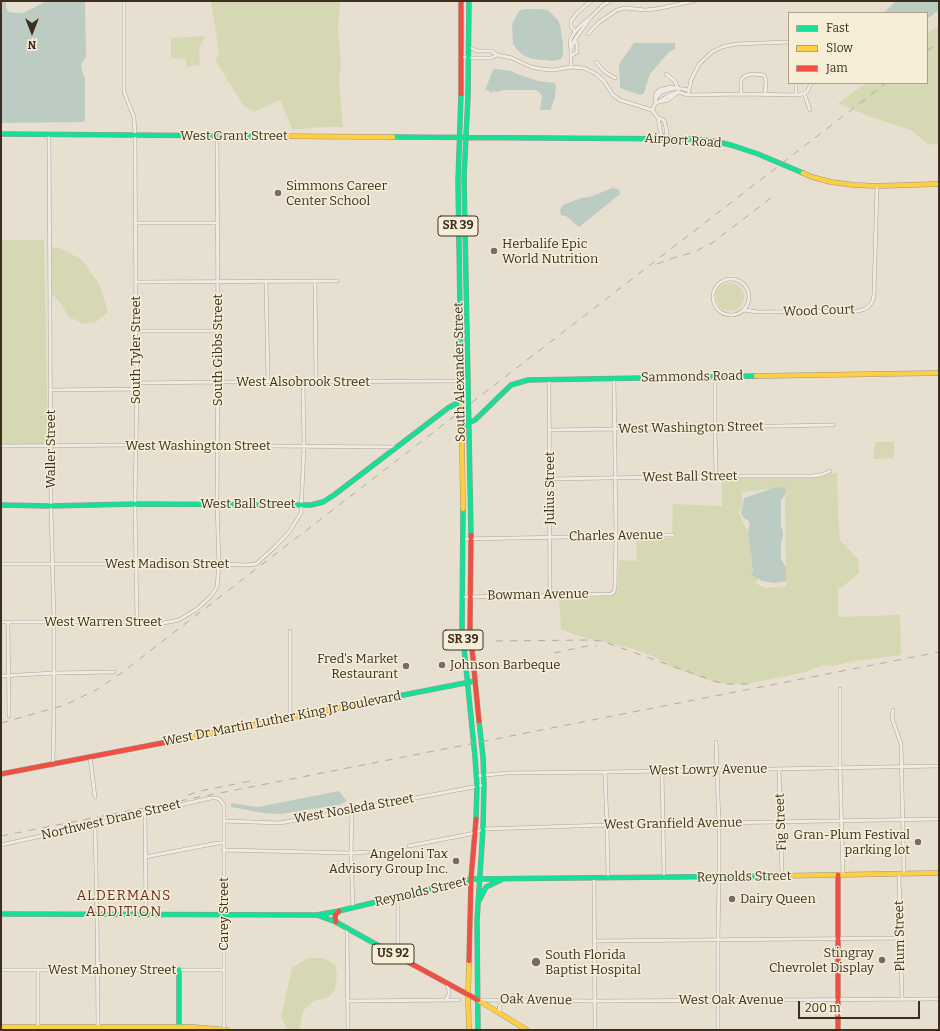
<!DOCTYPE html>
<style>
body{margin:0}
#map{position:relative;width:940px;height:1031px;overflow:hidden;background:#e7e0d1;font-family:Bitter,serif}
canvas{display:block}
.frame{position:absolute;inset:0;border:2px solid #3d2e20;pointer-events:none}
.legend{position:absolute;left:788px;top:12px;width:140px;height:72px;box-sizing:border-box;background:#f7eed8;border:1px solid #ada18e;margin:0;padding:5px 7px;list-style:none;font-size:12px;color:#3d2e20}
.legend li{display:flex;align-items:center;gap:8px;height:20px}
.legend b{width:20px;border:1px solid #ada18e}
.north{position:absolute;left:12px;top:12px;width:40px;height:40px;-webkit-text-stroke:3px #f7eed8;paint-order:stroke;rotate:180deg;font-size:11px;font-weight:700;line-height:16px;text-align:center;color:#3d2e20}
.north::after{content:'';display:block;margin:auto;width:14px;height:18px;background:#3d2e20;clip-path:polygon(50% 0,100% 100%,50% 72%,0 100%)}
.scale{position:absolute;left:798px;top:1001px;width:122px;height:18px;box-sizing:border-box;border:2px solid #3d2e20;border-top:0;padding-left:5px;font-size:12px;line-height:14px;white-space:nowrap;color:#3d2e20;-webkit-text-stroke:3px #f7eed8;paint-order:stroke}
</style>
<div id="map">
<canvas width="940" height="1031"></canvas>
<div class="frame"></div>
<ul class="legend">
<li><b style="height:5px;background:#16e098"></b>Fast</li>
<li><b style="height:5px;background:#ffcf43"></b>Slow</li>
<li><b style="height:5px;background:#f24e42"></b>Jam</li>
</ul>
<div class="north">N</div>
<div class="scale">200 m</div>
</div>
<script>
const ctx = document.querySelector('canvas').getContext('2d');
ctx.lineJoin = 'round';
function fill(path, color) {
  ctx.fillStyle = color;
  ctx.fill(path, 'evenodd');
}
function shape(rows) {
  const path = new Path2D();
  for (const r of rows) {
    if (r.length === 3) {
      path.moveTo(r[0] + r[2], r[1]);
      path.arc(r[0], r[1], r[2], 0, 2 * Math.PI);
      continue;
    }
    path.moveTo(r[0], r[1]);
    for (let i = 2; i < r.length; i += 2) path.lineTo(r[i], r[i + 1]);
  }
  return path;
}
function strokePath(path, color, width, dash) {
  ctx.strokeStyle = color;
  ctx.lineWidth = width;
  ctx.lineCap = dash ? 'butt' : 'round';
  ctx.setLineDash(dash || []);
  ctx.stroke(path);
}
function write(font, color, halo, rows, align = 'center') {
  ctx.font = font + ' Bitter,serif';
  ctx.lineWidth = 3;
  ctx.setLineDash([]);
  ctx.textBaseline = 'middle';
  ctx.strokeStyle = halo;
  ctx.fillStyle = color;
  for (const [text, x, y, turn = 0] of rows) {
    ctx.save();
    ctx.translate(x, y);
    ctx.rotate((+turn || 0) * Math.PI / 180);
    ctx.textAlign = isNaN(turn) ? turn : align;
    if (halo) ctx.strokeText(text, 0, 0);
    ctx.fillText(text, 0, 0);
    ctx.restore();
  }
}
const green = shape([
 [211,1,340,1,338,31,341,64,339,82,343,127,321,127,293,130,280,100,254,112,244,106,215,60,219,54],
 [939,26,939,143,929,145,911,130,874,118,838,103,866,83,927,83,927,33],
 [205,36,199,49,200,65,186,67,186,59,171,58,171,38],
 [1,240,44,240,48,444,1,444],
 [52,247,59,248,81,259,100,285,108,312,96,322,84,324,69,317,59,301,52,294],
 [730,297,14],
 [875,442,894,442,894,458,873,459],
 [830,473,837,473,838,511,840,540,858,559,859,573,842,587,838,588,838,617,900,615,901,655,855,661,833,666,822,665,806,672,747,684,717,683,674,668,657,658,634,649,578,636,561,629,559,600,556,598,611,596,617,593,619,560,637,561,636,538,675,538,675,533,672,533,673,504,722,506,722,478,811,478,822,477],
 [776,487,781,488,786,491,785,501,786,584,786,586,765,588,757,584,757,578,752,575,754,570,752,566,752,561,749,535,739,513,742,506,742,492,771,489],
 [307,958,323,958,335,964,337,975,335,989,329,997,313,1001,303,1011,299,1029,287,1029,281,1017,292,968]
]);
const water = shape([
 [1,1,6,1,6,7,8,12,17,13,23,13,47,1,85,1,86,56,81,65,82,71,85,79,85,119,84,122,1,123],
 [896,1,938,1,939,10,927,19,927,13,883,13],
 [525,9,542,9,549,11,558,20,560,25,563,44,563,54,561,59,554,61,532,59,523,55,517,50,513,44,512,24,519,11],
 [634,43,675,43,675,49,669,52,650,74,645,90,643,94,640,95,620,88,620,84,619,64],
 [496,69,512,71,517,74,538,81,555,83,556,87,555,98,551,108,551,110,540,110,542,95,536,90,503,90,497,92,493,91,492,93,488,90,485,90,493,70],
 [612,188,619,189,620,194,579,227,566,216,561,215,560,210,563,205,581,198,590,197],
 [776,487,785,488,786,491,785,495,781,500,781,527,783,532,783,536,781,542,781,559,786,567,786,581,774,583,762,581,751,575,754,570,752,566,752,561,748,531,750,524,748,520,745,519,741,514,744,498],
 [339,791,347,801,339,805,299,811,281,814,263,813,231,807,231,803,258,807]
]);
const street = shape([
 [124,1,124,92,134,117,135,135,136,331,137,383,135,504,137,622],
 [575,32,571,26,571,21,577,13,591,1],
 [588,34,598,23,617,10,625,8,645,10,656,9,694,1],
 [469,47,477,51,492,51,497,55,512,58,531,67,541,69,553,70,571,67,584,68,596,74,604,81,613,95,620,100,652,110,658,118],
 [572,47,575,39,588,21],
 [571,56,577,52,577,45,575,40],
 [461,57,469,57,471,58,491,58,497,55],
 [596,62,605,72,615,78],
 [571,67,571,48,570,46,571,38,575,32,580,26,590,18,603,5,610,1],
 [666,74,675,81,678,89],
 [804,93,810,110],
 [741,94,741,80,745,76,752,74,764,75,766,81,765,94],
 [688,95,691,80,699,64,712,52,722,47,736,44,789,42],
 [796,95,796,83],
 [655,97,656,93,659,90,670,87,675,88],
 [659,102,668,100,677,93],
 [655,104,668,96,678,92,688,95,742,94,799,95,807,92,811,83],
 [652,110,655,104,656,98,661,92,668,90,676,88,689,90],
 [658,118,664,120,666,128,667,134,663,138,661,134,658,118],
 [49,134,51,509,54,621,54,708,53,764],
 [135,223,217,223],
 [731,297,18],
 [266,281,268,382],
 [315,281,316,382],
 [136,282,337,281],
 [744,310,758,312,858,311,865,309,870,305,873,300,874,294,877,186],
 [136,331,218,331],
 [715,377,715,428,716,476],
 [549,380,550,596],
 [137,383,218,382,468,381],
 [50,390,137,389],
 [549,430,615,429,833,425],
 [1,446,139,445,396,447],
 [550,479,716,476,811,476,821,475,830,471],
 [463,539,673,535],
 [1,564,219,564,247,565,256,564,275,547,289,532,301,513,304,446,303,382],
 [462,597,611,594,614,592,615,587,616,536,614,379],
 [1,622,137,622,158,624,179,620,197,609,211,596,217,587,219,564,217,504,218,331,217,136],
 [8,622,9,716],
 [1,676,54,673,114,672],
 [840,689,840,767,843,875],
 [893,710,892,718,901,744,904,874],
 [290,718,290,631],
 [716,742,719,824,719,877,718,939,718,1030],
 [90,757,95,797],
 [779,769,782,876],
 [662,770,664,878],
 [605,772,607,825,608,878],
 [476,776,507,773,605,772,939,766],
 [352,810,351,853,353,908],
 [145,813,146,915],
 [224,821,280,823,352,810,484,785],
 [95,824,97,915,98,1027],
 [1,845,211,798,217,798,220,800,224,805,224,1029],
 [409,846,475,833,483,829,607,825,939,819],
 [223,850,351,853,368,852],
 [145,857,218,843,223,843],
 [899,874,902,999],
 [594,878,595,1030],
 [398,897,398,957],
 [347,929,348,1030],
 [594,941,901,938],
 [1,970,224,970],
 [38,970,38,1030],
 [446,1000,449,994,449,991,447,985],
 [479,1000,595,1001,939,999],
 [348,1001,459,1000],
 [500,1014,499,1007,503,1002,505,1000]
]);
const fast = shape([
 [469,1,468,96,464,177,471,535],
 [1,134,256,136],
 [393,137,691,139,713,141,731,145,758,154,803,173],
 [461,374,458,181,461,94],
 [461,426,475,420,511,385,528,380,756,376],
 [1,505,49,506,135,504,311,505,323,502,334,495,448,408,461,401],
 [463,509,462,628,475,757,477,786,476,819],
 [388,698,475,681],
 [480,899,486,887,503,879],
 [1,914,317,915,336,922,388,951],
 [317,915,339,911,471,879,773,876],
 [179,970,179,1030],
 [478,1030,477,920,483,829,484,785,483,757,479,721]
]);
const slow = shape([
 [256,136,393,137],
 [803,173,812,177,831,182,854,185,877,186,939,184],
 [461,374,463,509],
 [756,376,939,373],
 [188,738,388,698],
 [773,876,939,873],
 [469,961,468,996,469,1030],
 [478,1000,527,1030],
 [1,1027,192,1027,227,1030]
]);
const jam = shape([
 [461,1,461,94],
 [471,535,470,628,479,721],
 [1,774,188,738],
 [838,875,838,1030],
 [336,922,335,917,336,914,339,911],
 [388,951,478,1000],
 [469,961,471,879,476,819]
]);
const rail = shape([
 [927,51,939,42],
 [657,264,670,259,694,252,712,243,771,198],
 [496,641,589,640,601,641,610,644,717,682,729,684,751,684],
 [554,653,587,646,597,646],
 [1,723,12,720,65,705,98,689,120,674,886,83],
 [188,795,200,791,256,780],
 [1,836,939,652]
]);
const markers = [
 [278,193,4,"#786c5e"],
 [494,251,4,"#786c5e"],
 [442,665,4,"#786c5e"],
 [406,666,4,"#786c5e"],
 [918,842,4,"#786c5e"],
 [456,861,4,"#786c5e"],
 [732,899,4,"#786c5e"],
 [882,960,4,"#786c5e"],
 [536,962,5,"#786c5e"]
];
const shields = [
 [458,226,40],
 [463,640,40],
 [393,954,42]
];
const shieldNames = [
 ["SR 39",458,226],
 ["SR 39",463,640],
 ["US 92",393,954]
];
const streetNames = [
 ["West Grant Street",234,136],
 ["Airport Road",683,141,4],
 ["Wood Court",819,311,-2],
 ["South Tyler Street",136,350,-90],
 ["South Gibbs Street",218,350,-90],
 ["South Alexander Street",460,372,-91],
 ["Sammonds Road",692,377,-1],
 ["West Alsobrook Street",303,382],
 ["West Washington Street",691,428,-1],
 ["West Washington Street",198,446],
 ["Waller Street",51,449,-90],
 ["West Ball Street",690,477,-1],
 ["Julius Street",550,488,-90],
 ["West Ball Street",248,504],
 ["Charles Avenue",616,536,-1],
 ["West Madison Street",167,564],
 ["Bowman Avenue",538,595,-1],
 ["West Warren Street",103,622],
 ["West Dr Martin Luther King Jr Boulevard",282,719,-11],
 ["West Lowry Avenue",708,770,-1],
 ["West Nosleda Street",354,809,-10],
 ["Northwest Drane Street",111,820,-13],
 ["Fig Street",781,822,-92],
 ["West Granfield Avenue",673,824,-1],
 ["Reynolds Street",744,877,-1],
 ["Reynolds Street",421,892,-13],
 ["Carey Street",224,914,-90],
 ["Plum Street",900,936,-91],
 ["West Mahoney Street",112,970],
 ["Oak Avenue",536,1000,1],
 ["West Oak Avenue",731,1000]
];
const poiNames = [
 ["Simmons Career",286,186],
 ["Center School",286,201],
 ["Herbalife Epic",502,244],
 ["World Nutrition",502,259],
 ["Fred's Market",398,659,"right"],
 ["Restaurant",398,674,"right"],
 ["Johnson Barbeque",450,665],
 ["Gran-Plum Festival",910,835,"right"],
 ["parking lot",910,850,"right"],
 ["Angeloni Tax",448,854,"right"],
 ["Advisory Group Inc.",448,869,"right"],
 ["Dairy Queen",740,899],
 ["Stingray",874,953,"right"],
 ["Chevrolet Display",874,968,"right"],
 ["South Florida",545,955],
 ["Baptist Hospital",545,970]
];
const neighbourhoodNames = [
 ["ALDERMANS",124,896],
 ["ADDITION",124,912]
];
fill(green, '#d6d7b3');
fill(water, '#bcccc2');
strokePath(street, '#ada599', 4);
strokePath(fast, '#9c958a', 5.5);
strokePath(slow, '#9c958a', 5.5);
strokePath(jam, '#9c958a', 5.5);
strokePath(street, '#efebe3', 3);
strokePath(fast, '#16e098', 4.5);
strokePath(slow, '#ffcf43', 4.5);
strokePath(jam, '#f24e42', 4.5);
strokePath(rail, '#afaaa2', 1, [7, 7]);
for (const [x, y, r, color] of markers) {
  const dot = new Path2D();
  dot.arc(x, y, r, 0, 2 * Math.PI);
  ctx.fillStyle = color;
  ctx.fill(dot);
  strokePath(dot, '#f7eed8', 1.5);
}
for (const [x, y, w] of shields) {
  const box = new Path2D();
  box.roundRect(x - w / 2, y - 10, w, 20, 3);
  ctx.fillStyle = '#f7eed8';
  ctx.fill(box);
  strokePath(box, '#3d2e20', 1);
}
write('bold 12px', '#3d2e20', null, shieldNames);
write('13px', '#3d2e20', '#f7eed8', streetNames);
write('13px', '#3d2e20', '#f7eed8', poiNames, 'left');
ctx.letterSpacing = '1px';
write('14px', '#6b2e1e', '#f7eed8', neighbourhoodNames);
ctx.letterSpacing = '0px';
</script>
